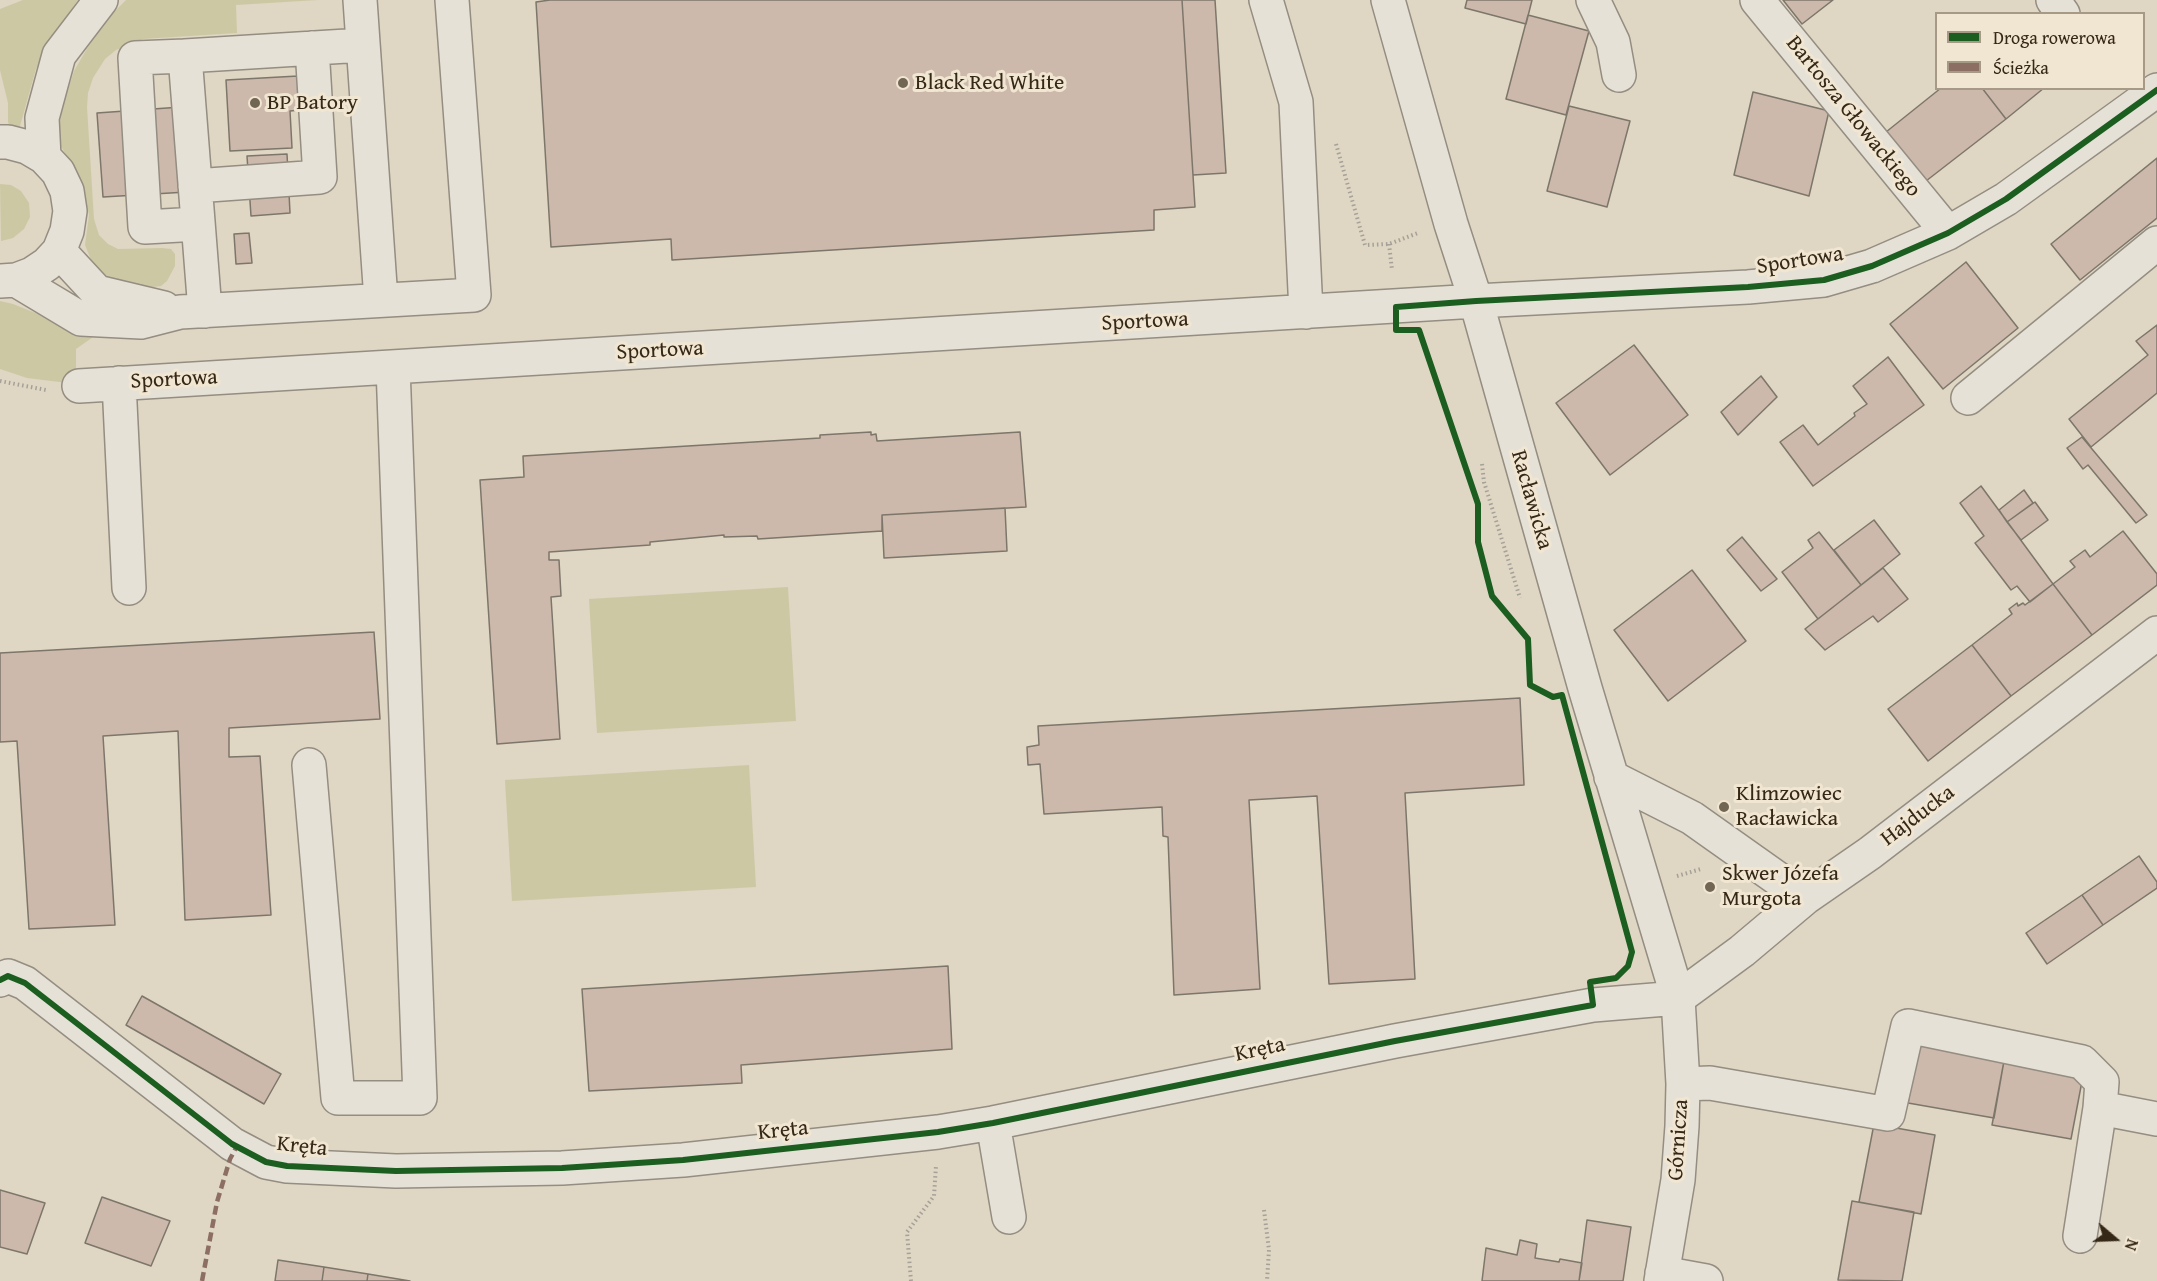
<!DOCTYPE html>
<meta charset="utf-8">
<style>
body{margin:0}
#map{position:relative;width:2157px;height:1281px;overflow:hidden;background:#dfd6c3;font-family:"Gentium Book Plus",serif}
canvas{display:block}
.legend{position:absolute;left:1935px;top:12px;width:210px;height:78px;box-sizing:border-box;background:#f1e6d1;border:2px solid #a69a87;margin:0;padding:8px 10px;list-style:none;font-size:18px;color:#362817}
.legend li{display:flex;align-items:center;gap:12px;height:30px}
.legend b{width:30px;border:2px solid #a69a87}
.north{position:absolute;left:2085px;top:1209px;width:60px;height:60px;-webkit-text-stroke:4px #f1e6d1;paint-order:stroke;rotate:109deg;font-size:16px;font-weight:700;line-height:24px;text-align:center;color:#362817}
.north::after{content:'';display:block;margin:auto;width:21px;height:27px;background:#362817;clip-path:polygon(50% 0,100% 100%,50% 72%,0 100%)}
</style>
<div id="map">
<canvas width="2157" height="1281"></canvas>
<ul class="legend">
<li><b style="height:8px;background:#1b5e20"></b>Droga rowerowa</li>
<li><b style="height:8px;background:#8d6e63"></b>Ścieżka</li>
</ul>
<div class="north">N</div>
</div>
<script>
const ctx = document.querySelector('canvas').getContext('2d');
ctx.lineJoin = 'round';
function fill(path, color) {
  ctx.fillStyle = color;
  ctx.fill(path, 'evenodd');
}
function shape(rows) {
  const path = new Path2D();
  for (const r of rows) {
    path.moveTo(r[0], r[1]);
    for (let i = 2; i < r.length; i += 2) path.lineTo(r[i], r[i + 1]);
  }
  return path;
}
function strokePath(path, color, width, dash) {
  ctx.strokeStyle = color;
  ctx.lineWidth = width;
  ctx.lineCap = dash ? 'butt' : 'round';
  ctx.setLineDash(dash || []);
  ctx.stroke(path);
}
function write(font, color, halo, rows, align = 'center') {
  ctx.font = font + ' "Gentium Book Plus",serif';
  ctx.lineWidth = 6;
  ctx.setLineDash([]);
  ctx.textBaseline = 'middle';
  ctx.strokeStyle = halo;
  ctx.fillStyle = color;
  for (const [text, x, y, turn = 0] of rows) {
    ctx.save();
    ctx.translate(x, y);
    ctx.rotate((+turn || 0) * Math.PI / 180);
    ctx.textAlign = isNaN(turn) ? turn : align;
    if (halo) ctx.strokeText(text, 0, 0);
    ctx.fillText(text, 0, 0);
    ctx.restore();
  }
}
const green = shape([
 [23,0,78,0,51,40,36,69,20,126,16,129,10,127,8,122,8,103,0,70,0,9],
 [126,0,318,0,236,5,237,33,143,39,116,50,105,59,93,78,88,93,87,107,94,219,99,235,108,244,118,249,162,248,171,249,175,254,175,266,167,281,161,286,145,288,113,283,102,274,91,260,85,245,89,215,82,183,58,141,61,111,74,71,88,47,114,12],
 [0,184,11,185,21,191,29,203,30,217,24,229,13,238,1,241],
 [0,301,13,304,38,314,60,326,96,335,76,349,76,384,27,378,0,369],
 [788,587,796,721,597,733,589,599],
 [749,765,756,887,512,901,505,780]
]);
const building = shape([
 [1182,0,1195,207,1154,210,1154,230,672,260,671,239,551,247,536,2,550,0,1182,0],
 [1182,0,1215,0,1226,173,1193,175,1182,0],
 [1467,0,1532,0,1526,24,1465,8,1467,0],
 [1783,0,1833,0,1802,24,1783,0],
 [1528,15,1589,31,1566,115,1506,99,1528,15],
 [298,76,300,110,290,111,292,148,230,151,226,80,298,76],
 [1941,88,1982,88,2006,119,1926,181,1886,132,1941,88],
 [1982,88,2044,88,2006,119,1982,88],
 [1753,92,1829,111,1809,196,1734,175,1753,92],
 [1569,106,1630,121,1607,207,1547,191,1569,106],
 [181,107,187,192,103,197,97,113,181,107],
 [287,154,290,213,251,216,247,156,287,154],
 [2157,158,2157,218,2080,280,2051,244,2157,158],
 [249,233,252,263,236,264,234,234,249,233],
 [1966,262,2018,328,1943,389,1890,324,1966,262],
 [2157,325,2157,393,2091,447,2069,419,2148,355,2136,341,2157,325],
 [1634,345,1688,415,1610,475,1556,403,1634,345],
 [1888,357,1924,405,1813,486,1780,442,1803,425,1818,445,1855,416,1854,413,1867,404,1853,386,1888,357],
 [1761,376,1777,397,1738,435,1721,412,1761,376],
 [871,432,871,435,876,434,877,441,1020,432,1026,507,882,515,882,531,758,539,757,536,724,537,724,535,650,542,650,545,549,552,549,560,559,560,561,596,551,597,560,739,497,744,480,480,524,477,523,456,820,438,820,435,871,432],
 [2082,437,2147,515,2136,523,2088,465,2083,469,2067,448,2082,437],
 [1981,486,2053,584,2030,602,2017,586,2011,590,1975,543,1984,536,1960,503,1981,486],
 [2024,490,2033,503,2007,522,1999,510,2024,490],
 [2035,502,2048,520,2021,540,2007,522,2035,502],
 [1005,508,1007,551,884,558,882,515,1005,508],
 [1874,520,1900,554,1861,585,1834,550,1874,520],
 [2123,531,2157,574,2157,585,2092,635,2053,584,2075,567,2070,561,2085,550,2090,557,2123,531],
 [1819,532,1861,585,1818,619,1782,572,1813,548,1808,540,1819,532],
 [1742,537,1777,579,1761,591,1727,550,1742,537],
 [1883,568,1908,599,1878,622,1873,616,1825,650,1805,629,1883,568],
 [1692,570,1746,641,1668,701,1614,630,1692,570],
 [2053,584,2092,635,2011,696,1972,645,2012,614,2009,609,2017,603,2018,606,2023,603,2025,605,2053,584],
 [374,632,380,719,229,728,229,757,260,756,271,915,185,920,178,731,103,736,115,925,29,929,17,741,0,742,0,653,374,632],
 [1972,645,2011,696,1928,761,1888,709,1972,645],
 [1520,698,1524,785,1405,793,1415,979,1329,984,1317,796,1249,800,1260,989,1174,995,1168,837,1163,836,1162,807,1044,814,1040,764,1028,765,1027,747,1039,745,1038,726,1520,698],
 [2139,856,2157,882,2157,888,2103,925,2082,895,2139,856],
 [2082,895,2103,925,2047,964,2026,933,2082,895],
 [948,966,952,1049,741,1065,742,1083,589,1091,582,989,948,966],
 [142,996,281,1074,264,1104,126,1025,142,996],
 [1919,1040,2005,1055,1994,1118,1908,1103,1919,1040],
 [2004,1061,2083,1076,2071,1139,1992,1125,2004,1061],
 [1874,1124,1935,1135,1921,1214,1859,1202,1874,1124],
 [0,1190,45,1203,27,1254,0,1247,0,1190],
 [102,1197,170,1221,151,1266,85,1243,102,1197],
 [1852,1201,1914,1212,1902,1281,1838,1280,1852,1201],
 [1587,1220,1631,1227,1623,1281,1579,1281,1587,1220],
 [1520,1240,1537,1244,1535,1258,1559,1262,1560,1259,1582,1263,1579,1281,1482,1281,1486,1248,1517,1255,1520,1240],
 [278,1260,324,1267,322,1281,275,1281,278,1260],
 [324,1267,368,1274,367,1281,322,1281,324,1267],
 [368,1274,410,1281,367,1281,368,1274]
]);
const path = shape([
 [1336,144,1365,245,1389,244,1418,233],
 [1389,244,1392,270],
 [0,381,46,390],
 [1482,464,1484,482,1520,598],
 [1677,876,1701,869],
 [1264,1210,1269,1250,1267,1281],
 [911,1281,907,1232,934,1196,936,1166]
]);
const minor = shape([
 [360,0,381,300],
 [1266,0,1296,102,1306,312],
 [1388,0,1451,224,1476,301,1585,688,1678,998,1683,1084,1682,1126,1678,1180,1661,1281],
 [1593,0,1613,42,1619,75],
 [1757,0,1948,233],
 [2053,0,2063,14],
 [185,56,135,58,145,227,198,224],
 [0,142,8,142,27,147,44,157,58,172,67,191,70,211,67,231,59,251,47,264,32,274,16,280,0,281],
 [44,157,42,118,59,55,101,0],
 [195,186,320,177,312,48],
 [59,251,97,292,164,308],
 [16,280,81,319,141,322,180,312,474,295,452,0],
 [205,311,185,56,363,45],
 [119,383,129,588],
 [79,386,1476,301,1748,287,1824,280,1872,266,1948,233,2006,199,2157,90],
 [1968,398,2157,243],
 [309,765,338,1098,420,1098,393,367],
 [1611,777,1692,818,1805,898],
 [0,980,8,976,25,983,232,1144,266,1162,287,1166,396,1171,562,1168,683,1160,938,1132,993,1123,1395,1041,1593,1005,1678,998],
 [1678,998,1742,951,1805,898,1870,853,2157,633],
 [1683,1084,1710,1083,1888,1114,1908,1026,2082,1062,2102,1082,2100,1108],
 [993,1123,1009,1217],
 [2080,1236,2100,1108,2157,1119],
 [1662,1273,1706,1281]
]);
const quiet = shape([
 [202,1281,217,1202,230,1159,237,1146]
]);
const cycleway = shape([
 [0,980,8,976,25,983,232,1144,266,1162,287,1166,396,1171,562,1168,683,1160,938,1132,993,1123,1395,1041,1593,1005,1590,982,1616,978,1628,966,1632,952,1562,695,1553,697,1530,685,1528,639,1492,596,1478,542,1478,504,1419,330,1396,330,1396,307,1476,301,1748,287,1824,280,1872,266,1948,233,2006,199,2157,90]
]);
const markers = [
 [903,83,6,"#716553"],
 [255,103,6,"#716553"],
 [1724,807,6,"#716553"],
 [1710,887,6,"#716553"]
];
const poiNames = [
 ["Black Red White",915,83],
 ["BP Batory",267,103],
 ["Klimzowiec",1736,794],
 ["Racławicka",1736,819],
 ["Skwer Józefa",1722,874],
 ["Murgota",1722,899]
];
const streetNames = [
 ["Bartosza Głowackiego",1853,117,51],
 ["Sportowa",1800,261,-9],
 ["Sportowa",1145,322,-3],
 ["Sportowa",660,351,-3],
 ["Sportowa",174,380,-3],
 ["Racławicka",1531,500,74],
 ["Hajducka",1918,816,-37],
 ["Kręta",1260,1050,-12],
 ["Kręta",783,1131,-6],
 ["Górnicza",1679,1140,-86],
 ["Kręta",302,1147,6]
];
fill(green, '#cdc8a4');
fill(building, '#ccb9ab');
strokePath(building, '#7d766a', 1.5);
strokePath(minor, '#948d81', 36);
strokePath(path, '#a6a198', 4, [1.5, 3]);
strokePath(minor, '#e6e1d7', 33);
strokePath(quiet, '#8d6e63', 4.5, [9, 4.5]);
strokePath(cycleway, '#1b5e20', 6);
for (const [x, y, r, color] of markers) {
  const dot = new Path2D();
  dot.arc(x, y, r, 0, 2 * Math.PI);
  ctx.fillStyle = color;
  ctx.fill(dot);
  strokePath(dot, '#f1e6d1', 2);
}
write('22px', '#362817', '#f1e6d1', poiNames, 'left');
write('22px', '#362817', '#f1e6d1', streetNames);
</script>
